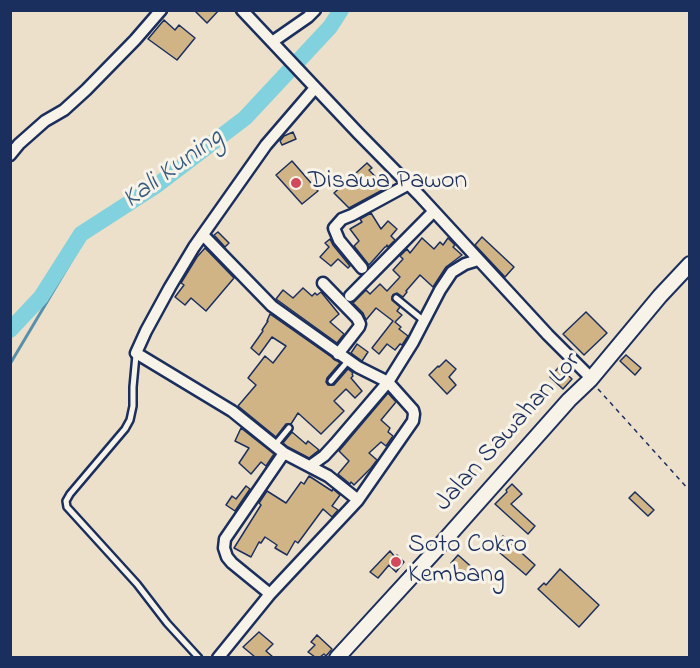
<!DOCTYPE html>
<style>
body{margin:0}
#map{position:relative;width:700px;height:668px;overflow:hidden;background:#ece0cb;font-family:"Indie Flower",sans-serif}
canvas{display:block}
.frame{position:absolute;inset:0;border:12px solid #1b2f5e;pointer-events:none}
</style>
<div id="map">
<canvas width="700" height="668"></canvas>
<div class="frame"></div>
</div>
<script>
const ctx = document.querySelector('canvas').getContext('2d');
ctx.lineJoin = 'round';
function shape(rows) {
  const path = new Path2D();
  for (const r of rows) {
    path.moveTo(r[0], r[1]);
    for (let i = 2; i < r.length; i += 2) path.lineTo(r[i], r[i + 1]);
  }
  return path;
}
function strokePath(path, color, width, dash) {
  ctx.strokeStyle = color;
  ctx.lineWidth = width;
  ctx.lineCap = dash ? 'butt' : 'round';
  ctx.setLineDash(dash || []);
  ctx.stroke(path);
}
function fill(path, color) {
  ctx.fillStyle = color;
  ctx.fill(path, 'evenodd');
}
function write(font, color, halo, rows, align = 'center') {
  ctx.font = font + ' "Indie Flower",sans-serif';
  ctx.lineWidth = 6;
  ctx.setLineDash([]);
  ctx.textBaseline = 'middle';
  ctx.strokeStyle = halo;
  ctx.fillStyle = color;
  for (const [text, x, y, turn = 0] of rows) {
    ctx.save();
    ctx.translate(x, y);
    ctx.rotate((+turn || 0) * Math.PI / 180);
    ctx.textAlign = isNaN(turn) ? turn : align;
    if (halo) ctx.strokeText(text, 0, 0);
    ctx.fillText(text, 0, 0);
    ctx.restore();
  }
}
const stream = shape([
 [10,364,85,238,91,233]
]);
const river = shape([
 [10,330,41,297,81,234,157,185,245,118,330,27,341,10]
]);
const building = shape([
 [194,10,219,10,207,23,194,10],
 [164,20,175,30,179,25,195,38,177,60,148,39,164,20],
 [293,132,296,139,282,145,280,141,284,136,293,132],
 [292,161,318,191,302,204,276,175,292,161],
 [367,163,372,168,369,170,386,188,349,208,334,193,367,163],
 [371,213,381,229,388,221,397,229,391,236,395,240,388,247,387,245,386,247,385,247,369,265,354,246,359,241,350,229,362,222,360,219,371,213],
 [218,232,229,243,225,247,214,235,218,232],
 [482,237,514,267,505,277,475,245,482,237],
 [422,238,434,249,440,242,443,245,448,238,455,245,453,247,462,255,446,267,433,287,420,275,406,291,407,292,403,297,397,293,393,295,392,300,400,307,397,311,402,315,395,322,401,327,399,329,408,336,402,345,400,344,395,350,387,344,379,354,372,348,393,321,376,308,366,320,363,313,353,303,366,290,370,294,380,284,387,291,400,277,393,270,403,259,400,256,407,249,410,253,422,238],
 [330,239,333,245,350,266,348,268,338,259,331,266,320,257,329,247,325,243,330,239],
 [205,248,234,278,206,311,191,298,185,305,175,297,184,285,181,283,197,257,205,248],
 [303,288,312,296,315,293,317,295,321,292,339,314,330,322,344,334,337,343,276,299,283,290,293,298,303,288],
 [586,312,607,333,584,355,563,334,586,312],
 [270,314,340,363,327,378,326,382,328,385,334,385,348,369,353,373,352,374,353,376,351,378,362,391,355,398,346,389,334,401,344,411,321,434,298,413,291,424,286,424,276,437,238,406,256,385,248,378,265,356,273,363,286,346,272,337,259,355,251,348,263,331,262,330,268,321,267,321,270,314],
 [357,344,368,352,362,361,351,353,357,344],
 [626,355,641,368,635,375,620,361,626,355],
 [446,360,456,369,449,377,456,385,447,394,429,375,438,366,439,367,446,360],
 [559,367,572,379,563,389,550,377,559,367],
 [388,393,396,402,381,420,390,428,388,432,393,436,386,446,381,442,369,453,377,460,371,468,354,485,351,482,350,484,338,474,349,461,339,451,388,393],
 [241,428,274,454,266,466,261,462,251,474,239,463,249,448,235,441,241,428],
 [292,432,306,444,308,441,319,450,309,458,288,447,283,443,292,432],
 [309,476,332,491,333,489,340,495,332,506,338,510,332,517,323,509,298,543,295,541,287,555,275,548,277,545,265,537,261,543,259,542,251,557,234,548,261,505,259,503,267,491,286,503,301,482,304,484,309,476],
 [512,484,522,494,511,504,535,526,528,534,495,504,507,492,506,490,512,484],
 [246,486,250,489,235,511,226,505,232,496,236,499,246,486],
 [635,492,654,510,648,516,629,498,635,492],
 [503,536,535,565,526,575,493,547,503,536],
 [390,551,395,557,397,555,404,562,396,572,389,565,378,578,370,572,390,551],
 [458,555,475,570,468,578,451,563,458,555],
 [560,569,599,605,579,627,538,589,544,583,546,585,560,569],
 [259,632,273,644,266,651,273,657,255,657,243,647,259,632],
 [317,635,332,649,326,656,324,654,320,657,315,657,308,652,315,645,311,642,317,635]
]);
const path = shape([
 [598,389,690,491]
]);
const lane = shape([
 [396,298,424,321],
 [136,355,133,387,133,406,130,420,125,429,70,494,66,501,67,507,137,584,167,623,199,658],
 [331,381,348,361],
 [275,445,289,428]
]);
const street = shape([
 [242,10,358,133,420,196,548,335,591,378],
 [272,42,308,17,315,10],
 [315,88,266,145,194,247,170,287,146,331,136,353,232,411,284,453,328,476,358,500],
 [10,155,19,144,45,121,64,110,86,90,135,40,161,10],
 [203,235,272,306,358,367,388,382,335,444,324,456,310,466],
 [362,268,339,240,334,228,342,219,352,215,409,184],
 [323,283,357,318,360,324,359,327,338,354],
 [350,296,434,211],
 [270,594,232,563,227,557,224,548,225,539,284,453],
 [218,658,270,594,358,500,413,421,414,414,413,410,388,382,413,342,440,290,452,272,465,264,478,260]
]);
const secondary = shape([
 [337,658,435,551,569,400,590,380,660,296,690,264]
]);
const markers = [
 [296,183,6,"#d1495b"],
 [396,562,6,"#d1495b"]
];
const poiNames = [
 ["Disawa Pawon",308,183],
 ["Soto Cokro",408,547],
 ["Kembang",408,577]
];
const streetNames = [
 ["Jalan Sawahan Lor",509,433,-48]
];
const waterNames = [
 ["Kali Kuning",174,170,-36]
];
strokePath(stream, '#5890ab', 3);
strokePath(river, '#81d1de', 16);
fill(building, '#d1b486');
strokePath(building, '#1b2f5e', 1.5);
strokePath(lane, '#1b2f5e', 10);
strokePath(street, '#1b2f5e', 15);
strokePath(secondary, '#1b2f5e', 18);
strokePath(path, '#1b2f5e', 1.5, [4.5, 4.5]);
strokePath(lane, '#f7f3e8', 5);
strokePath(street, '#f7f3e8', 10);
strokePath(secondary, '#f7f3e8', 14);
for (const [x, y, r, color] of markers) {
  const dot = new Path2D();
  dot.arc(x, y, r, 0, 2 * Math.PI);
  ctx.fillStyle = color;
  ctx.fill(dot);
  strokePath(dot, '#f7f3e8', 2);
}
write('26px', '#1b2f5e', '#f7f3e8', poiNames, 'left');
write('26px', '#1b2f5e', '#f7f3e8', streetNames);
write('italic 27px', '#34587e', '#f7f3e8', waterNames);
</script>
